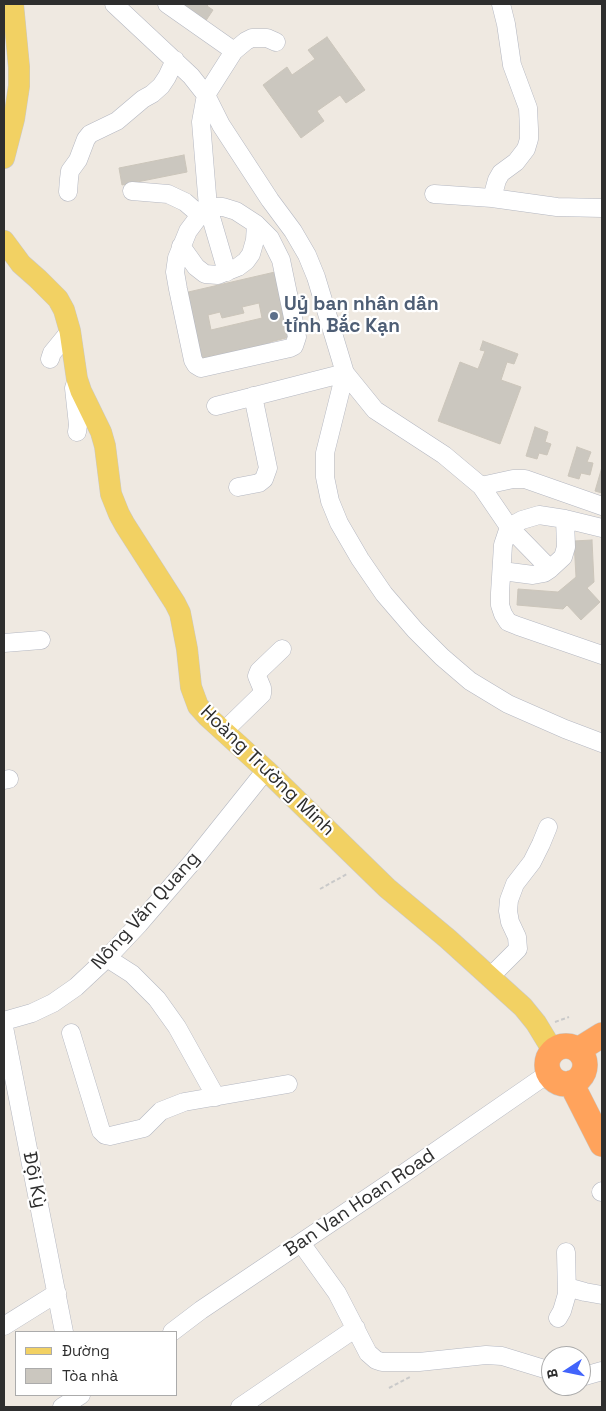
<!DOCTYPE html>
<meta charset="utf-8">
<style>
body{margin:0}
#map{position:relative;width:606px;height:1411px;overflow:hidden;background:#efe9e1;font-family:"Space Grotesk",sans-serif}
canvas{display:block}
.frame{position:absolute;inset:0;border:5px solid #2e2e2e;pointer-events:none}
.legend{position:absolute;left:15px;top:1331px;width:162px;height:65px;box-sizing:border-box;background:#fff;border:1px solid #ababab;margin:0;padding:6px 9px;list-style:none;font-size:15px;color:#2e2e2e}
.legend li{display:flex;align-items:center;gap:10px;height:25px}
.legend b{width:25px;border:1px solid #ababab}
.north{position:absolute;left:541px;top:1346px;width:50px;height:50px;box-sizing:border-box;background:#fff;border:1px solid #ababab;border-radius:50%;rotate:259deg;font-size:14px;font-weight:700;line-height:20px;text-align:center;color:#2e2e2e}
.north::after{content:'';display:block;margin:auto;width:18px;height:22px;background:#4264fb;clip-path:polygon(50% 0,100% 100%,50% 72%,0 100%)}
</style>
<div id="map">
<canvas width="606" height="1411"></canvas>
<div class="frame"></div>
<ul class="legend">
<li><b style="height:6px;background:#f2d163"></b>Đường</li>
<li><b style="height:14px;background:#cbc7bf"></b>Tòa nhà</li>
</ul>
<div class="north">B</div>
</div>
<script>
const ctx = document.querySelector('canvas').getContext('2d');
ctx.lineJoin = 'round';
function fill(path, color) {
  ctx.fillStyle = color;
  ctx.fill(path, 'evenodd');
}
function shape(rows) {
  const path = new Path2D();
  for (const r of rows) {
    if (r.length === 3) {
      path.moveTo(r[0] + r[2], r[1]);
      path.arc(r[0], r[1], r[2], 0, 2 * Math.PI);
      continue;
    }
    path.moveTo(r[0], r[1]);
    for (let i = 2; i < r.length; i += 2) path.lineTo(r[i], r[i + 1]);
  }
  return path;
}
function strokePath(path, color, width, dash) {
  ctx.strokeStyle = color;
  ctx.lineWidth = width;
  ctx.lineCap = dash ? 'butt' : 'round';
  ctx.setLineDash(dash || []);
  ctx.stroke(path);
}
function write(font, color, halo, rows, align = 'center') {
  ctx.font = font + ' "Space Grotesk",sans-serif';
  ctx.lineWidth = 4.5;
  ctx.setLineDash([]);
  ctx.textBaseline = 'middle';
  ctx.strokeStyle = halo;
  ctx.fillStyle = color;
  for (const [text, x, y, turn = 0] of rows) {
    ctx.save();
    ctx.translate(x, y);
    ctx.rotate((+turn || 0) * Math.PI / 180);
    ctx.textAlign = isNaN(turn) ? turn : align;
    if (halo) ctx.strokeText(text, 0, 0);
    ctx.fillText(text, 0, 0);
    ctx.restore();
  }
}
const building = shape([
 [176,4,209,4,207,6,213,10,205,22,176,4],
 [327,37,365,90,346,103,340,95,317,111,324,121,301,138,263,85,287,67,292,75,315,59,308,50,327,37],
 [184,155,187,172,122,185,119,168,184,155],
 [275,272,290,337,270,342,271,347,220,359,219,354,199,359,184,293,275,272],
 [259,303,262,318,211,330,208,315,220,312,222,318,244,313,242,307,259,303],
 [483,341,518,354,514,364,507,362,501,380,521,387,500,444,438,421,460,362,478,369,485,351,480,350,483,341],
 [535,427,548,432,545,442,551,444,547,455,539,453,537,459,526,456,535,427],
 [577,447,591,452,587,462,593,463,590,475,581,473,579,479,568,476,577,447],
 [602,467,602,493,595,491,602,467],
 [592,540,594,582,587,588,600,602,581,620,567,605,563,609,517,605,518,589,558,592,576,577,574,541,592,540]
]);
const path = shape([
 [320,889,347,874],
 [555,1022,569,1017],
 [389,1388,410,1377]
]);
const minor = shape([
 [114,4,191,76,206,95,221,125,270,200,293,231,307,255,316,277,345,373,325,453,325,477,330,501,339,523,360,559,384,594,415,630,442,657,470,681,508,704,565,729,602,743],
 [167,4,234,51],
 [132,191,168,194,185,202,200,215],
 [68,192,69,179,70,171,78,160,86,139,90,134,117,121,143,99,152,94,161,86,167,77,175,60],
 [434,194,492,198,557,207,602,208],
 [492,198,497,180,501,173,516,162,526,149,529,139,529,129,528,108,512,65,506,24,501,4],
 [208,207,223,207,236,211,256,224,270,238,281,260,297,337,294,346,290,348,201,368,196,365,193,360,178,289,175,272,177,258,188,231,200,215,208,207],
 [181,246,196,267,205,274,218,275,238,267,246,261,251,254,255,240,256,224],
 [227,272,208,207,201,122,206,95,234,51,246,41,252,38,267,38,276,42],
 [50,359,52,353,70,331],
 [77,379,74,388,78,425,77,432],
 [216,406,345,373,375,410,444,455,481,486,509,527,550,569],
 [481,486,513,479,525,479,602,506],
 [238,487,259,483,264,479,268,468,253,396],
 [602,528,565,519,539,515,522,520,509,527,503,545,500,593,500,605,503,614,508,622,518,626,602,655],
 [502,571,533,575,544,573,550,569,563,557,566,547,565,519],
 [4,643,41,640],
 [223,732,262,694,262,688,257,676,259,671,282,649],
 [4,780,9,779],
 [107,958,132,974,157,999,177,1027,216,1097],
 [490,977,518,949,517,937,510,922,508,911,509,900,515,884,532,862,541,844,548,827],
 [4,1021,32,1013,53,1003,76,987,107,958,139,924,194,860,266,770],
 [4,1027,64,1332],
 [71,1033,101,1131,105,1135,110,1136,144,1128,161,1111,184,1102,288,1084],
 [601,1192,602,1191],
 [301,1243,337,1293,368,1353,376,1360,382,1362,419,1362,486,1355,502,1356,551,1371],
 [567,1287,585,1292,602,1295],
 [558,1318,562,1311,567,1294,566,1252],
 [4,1326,57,1293],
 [172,1332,201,1310,403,1174,549,1073],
 [581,1377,602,1371],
 [62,1407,81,1395],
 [240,1407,356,1328]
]);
const major = shape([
 [4,158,14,119,19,86,19,67,13,4],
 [4,241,21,264,38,279,58,299,64,310,70,331,77,379,81,391,101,432,105,446,111,494,119,514,125,525,175,603,180,613,187,649,191,687,198,706,208,717,266,770,387,888,448,939,523,1007,536,1023,553,1051]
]);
const highway = shape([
 [566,1065,19],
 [578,1050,602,1035],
 [571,1083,602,1144]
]);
const markers = [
 [274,316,5,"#5c6f8a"]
];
const serviceNames = [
 ["Uỷ ban nhân dân",284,305],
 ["tỉnh Bắc Kạn",284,327]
];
const streetNames = [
 ["Hoàng Trường Minh",267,771,44],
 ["Nông Văn Quang",146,911,-48],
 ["Đội Kỳ",34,1180,79],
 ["Ban Van Hoan Road",360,1203,-34]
];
fill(building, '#cbc7bf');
strokePath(building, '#cbc5ba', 1);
strokePath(minor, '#b4b7c1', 19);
strokePath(major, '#c9c9c9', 22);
strokePath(highway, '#c9c9c9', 26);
strokePath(path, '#c9c9c9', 2, [4, 2.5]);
strokePath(minor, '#fff', 18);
strokePath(major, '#f2d163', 21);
strokePath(highway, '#ffa35c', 25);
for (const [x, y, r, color] of markers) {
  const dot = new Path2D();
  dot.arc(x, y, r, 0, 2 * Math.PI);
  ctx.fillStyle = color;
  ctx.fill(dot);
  strokePath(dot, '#fff', 2);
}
write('bold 19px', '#4e5e75', '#fff', serviceNames, 'left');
write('19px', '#2e2e2e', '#fff', streetNames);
</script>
